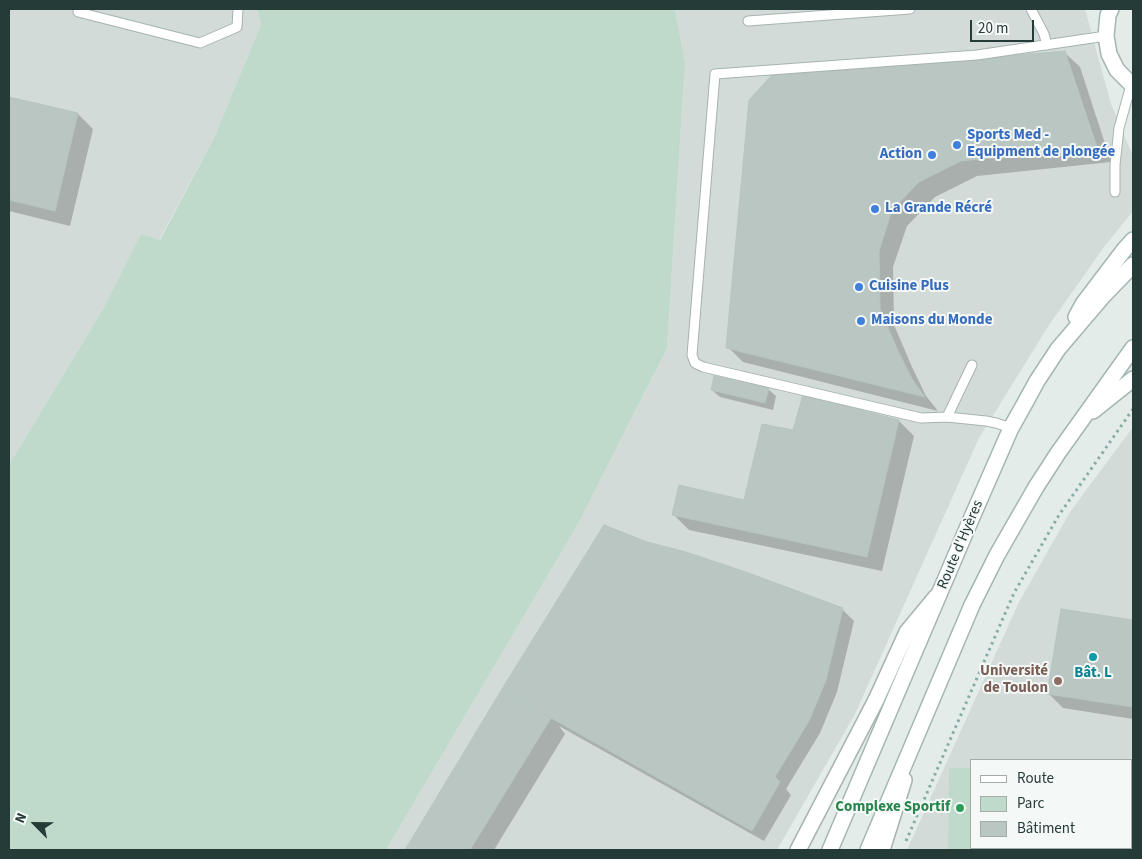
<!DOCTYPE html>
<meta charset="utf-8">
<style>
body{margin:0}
#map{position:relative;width:1142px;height:859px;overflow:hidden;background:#e4ece9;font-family:"Source Sans 3",sans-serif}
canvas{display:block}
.frame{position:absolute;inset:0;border:10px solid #253b38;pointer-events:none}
.legend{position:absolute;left:970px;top:759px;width:162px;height:90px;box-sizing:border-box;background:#f4f8f7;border:1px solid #a1acab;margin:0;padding:6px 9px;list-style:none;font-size:15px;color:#253b38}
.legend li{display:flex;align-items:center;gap:10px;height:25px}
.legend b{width:25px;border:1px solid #a1acab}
.north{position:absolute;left:10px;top:799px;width:50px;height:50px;-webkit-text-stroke:4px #f4f8f7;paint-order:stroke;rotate:293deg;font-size:14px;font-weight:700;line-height:20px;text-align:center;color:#253b38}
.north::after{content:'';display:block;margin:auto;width:18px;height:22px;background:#253b38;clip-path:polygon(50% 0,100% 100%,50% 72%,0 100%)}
.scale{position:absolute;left:970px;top:20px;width:64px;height:22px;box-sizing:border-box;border:2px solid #253b38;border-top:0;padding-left:6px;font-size:15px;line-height:18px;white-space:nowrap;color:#253b38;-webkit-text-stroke:4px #f4f8f7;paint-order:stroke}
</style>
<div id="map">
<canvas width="1142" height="859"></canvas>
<div class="frame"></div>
<ul class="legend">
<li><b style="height:6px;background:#fff"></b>Route</li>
<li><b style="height:14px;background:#bfdaca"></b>Parc</li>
<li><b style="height:14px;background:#b9c6c2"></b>Bâtiment</li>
</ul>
<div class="north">N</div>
<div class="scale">20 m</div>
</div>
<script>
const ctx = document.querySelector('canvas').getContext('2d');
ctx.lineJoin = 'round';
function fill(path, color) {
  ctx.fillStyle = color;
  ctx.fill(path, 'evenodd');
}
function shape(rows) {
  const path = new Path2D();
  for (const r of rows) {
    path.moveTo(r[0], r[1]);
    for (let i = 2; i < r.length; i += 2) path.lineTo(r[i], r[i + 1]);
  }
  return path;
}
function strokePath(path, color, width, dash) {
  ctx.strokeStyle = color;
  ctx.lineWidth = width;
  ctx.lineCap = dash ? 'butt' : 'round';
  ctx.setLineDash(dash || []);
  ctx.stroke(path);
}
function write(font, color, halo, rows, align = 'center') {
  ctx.font = font + ' "Source Sans 3",sans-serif';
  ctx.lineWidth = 4;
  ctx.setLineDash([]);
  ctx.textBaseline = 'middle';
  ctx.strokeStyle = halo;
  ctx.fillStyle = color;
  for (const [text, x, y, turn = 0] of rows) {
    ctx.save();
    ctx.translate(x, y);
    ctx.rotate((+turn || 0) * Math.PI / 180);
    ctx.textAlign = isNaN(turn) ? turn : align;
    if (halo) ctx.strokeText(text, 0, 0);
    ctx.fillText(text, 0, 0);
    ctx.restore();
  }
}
const built = shape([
 [9,9,257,9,261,24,215,136,159,240,141,234,103,309,9,465],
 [675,9,1085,9,1111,104,1133,156,1133,211,1104,247,1049,325,979,438,855,714,777,850,386,850,578,524,667,348,685,63],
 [1133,427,1133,850,907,850,1019,602,1070,512],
 [971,760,1131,760,1131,848,971,848]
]);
const green = shape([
 [257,9,675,9,685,63,667,348,578,524,386,850,9,850,9,465,103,309,141,234,160,240,215,136,261,24],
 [1131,766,1133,766,1133,850,948,850,949,768,971,768,971,848,1131,848]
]);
const shadow = shape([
 [1064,52,1080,67,1111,162,977,176,935,197,907,226,893,267,894,325,912,367,926,396,938,411,743,362,728,347],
 [9,98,78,114,93,129,70,226,9,211],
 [768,389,776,396,773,410,720,397,712,390],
 [804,397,899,421,914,436,882,571,689,530,674,515,744,502,794,431],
 [646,543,842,609,854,621,837,692,820,733,786,789,791,795,764,841,559,726,565,734,494,850,406,850,503,691],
 [1062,610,1133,621,1133,719,1063,708,1048,693]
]);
const building = shape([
 [1065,51,1097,147,961,161,919,182,892,210,879,251,880,309,898,351,912,379,925,397,726,348,749,100,771,76,1065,51],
 [9,97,78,113,55,211,9,200,9,97],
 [714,376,769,388,765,403,711,390,714,376],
 [803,395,899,420,867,557,672,515,679,485,744,500,762,424,793,430,803,395],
 [604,525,647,542,686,552,743,571,843,608,826,680,809,721,775,777,780,782,752,831,551,718,502,689,604,525],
 [1061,609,1133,620,1133,707,1047,694,1061,609],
 [502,689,551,718,470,850,405,850,502,689]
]);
const path = shape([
 [906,841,1014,593,1059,515,1133,409]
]);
const service = shape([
 [1031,9,1044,34,1047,45],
 [78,12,200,43,237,27,238,9],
 [748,21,910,9],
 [1115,192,1115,165,1119,128,1131,85],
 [947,417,972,365],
 [1011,428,996,423,986,421,947,417,921,418,703,367,695,363,692,355,715,74,977,55,1106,36]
]);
const minor = shape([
 [798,850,876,700,907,632,936,597],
 [882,850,904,780]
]);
const secondary = shape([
 [1111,9,1108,15,1106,36,1109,54,1117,70,1133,86],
 [1076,317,1083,304,1124,250,1133,240],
 [1093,411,1133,379],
 [830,850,969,524,1011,428,1025,403,1037,381,1058,349,1104,295,1133,265],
 [868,850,972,605,997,555,1036,487,1058,453,1133,348]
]);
const markers = [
 [957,145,5,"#3f7fe0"],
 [932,155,5,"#3f7fe0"],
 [875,209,5,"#3f7fe0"],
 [859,287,5,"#3f7fe0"],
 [861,321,5,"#3f7fe0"],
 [1093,657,5,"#0f9aa8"],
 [1058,681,5,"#8d6e63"],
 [960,808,5,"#2e9e5b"]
];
const shopNames = [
 ["Sports Med -",967,136],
 ["Equipment de plongée",967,153],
 ["Action",922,155,"right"],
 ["La Grande Récré",885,209],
 ["Cuisine Plus",869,287],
 ["Maisons du Monde",871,321]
];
const streetNames = [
 ["Route d'Hyères",961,545,-67]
];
const educationNames = [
 ["Université",1048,672],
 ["de Toulon",1048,689]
];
const cultureNames = [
 ["Bât. L",1093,674]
];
const leisureNames = [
 ["Complexe Sportif",950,808]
];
fill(built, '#d2dbd8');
fill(green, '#bfdaca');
fill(shadow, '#0003');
fill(building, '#b9c6c2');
strokePath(building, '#b7c5c1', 1);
strokePath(service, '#a7b3b0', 11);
strokePath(minor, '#a7b3b0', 18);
strokePath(secondary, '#a3b6b2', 18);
strokePath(path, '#87aca5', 3, [2.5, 4]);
strokePath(service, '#fff', 9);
strokePath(minor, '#fff', 15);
strokePath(secondary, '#fff', 15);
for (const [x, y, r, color] of markers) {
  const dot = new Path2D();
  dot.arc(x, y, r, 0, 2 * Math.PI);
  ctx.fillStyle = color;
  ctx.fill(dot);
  strokePath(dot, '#f4f8f7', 2);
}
write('bold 15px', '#366cbe', '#f4f8f7', shopNames, 'left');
write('15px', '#253b38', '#f4f8f7', streetNames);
write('bold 15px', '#785e54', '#f4f8f7', educationNames, 'right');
write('bold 15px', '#0d838f', '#f4f8f7', cultureNames);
write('bold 15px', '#27864d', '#f4f8f7', leisureNames, 'right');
</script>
